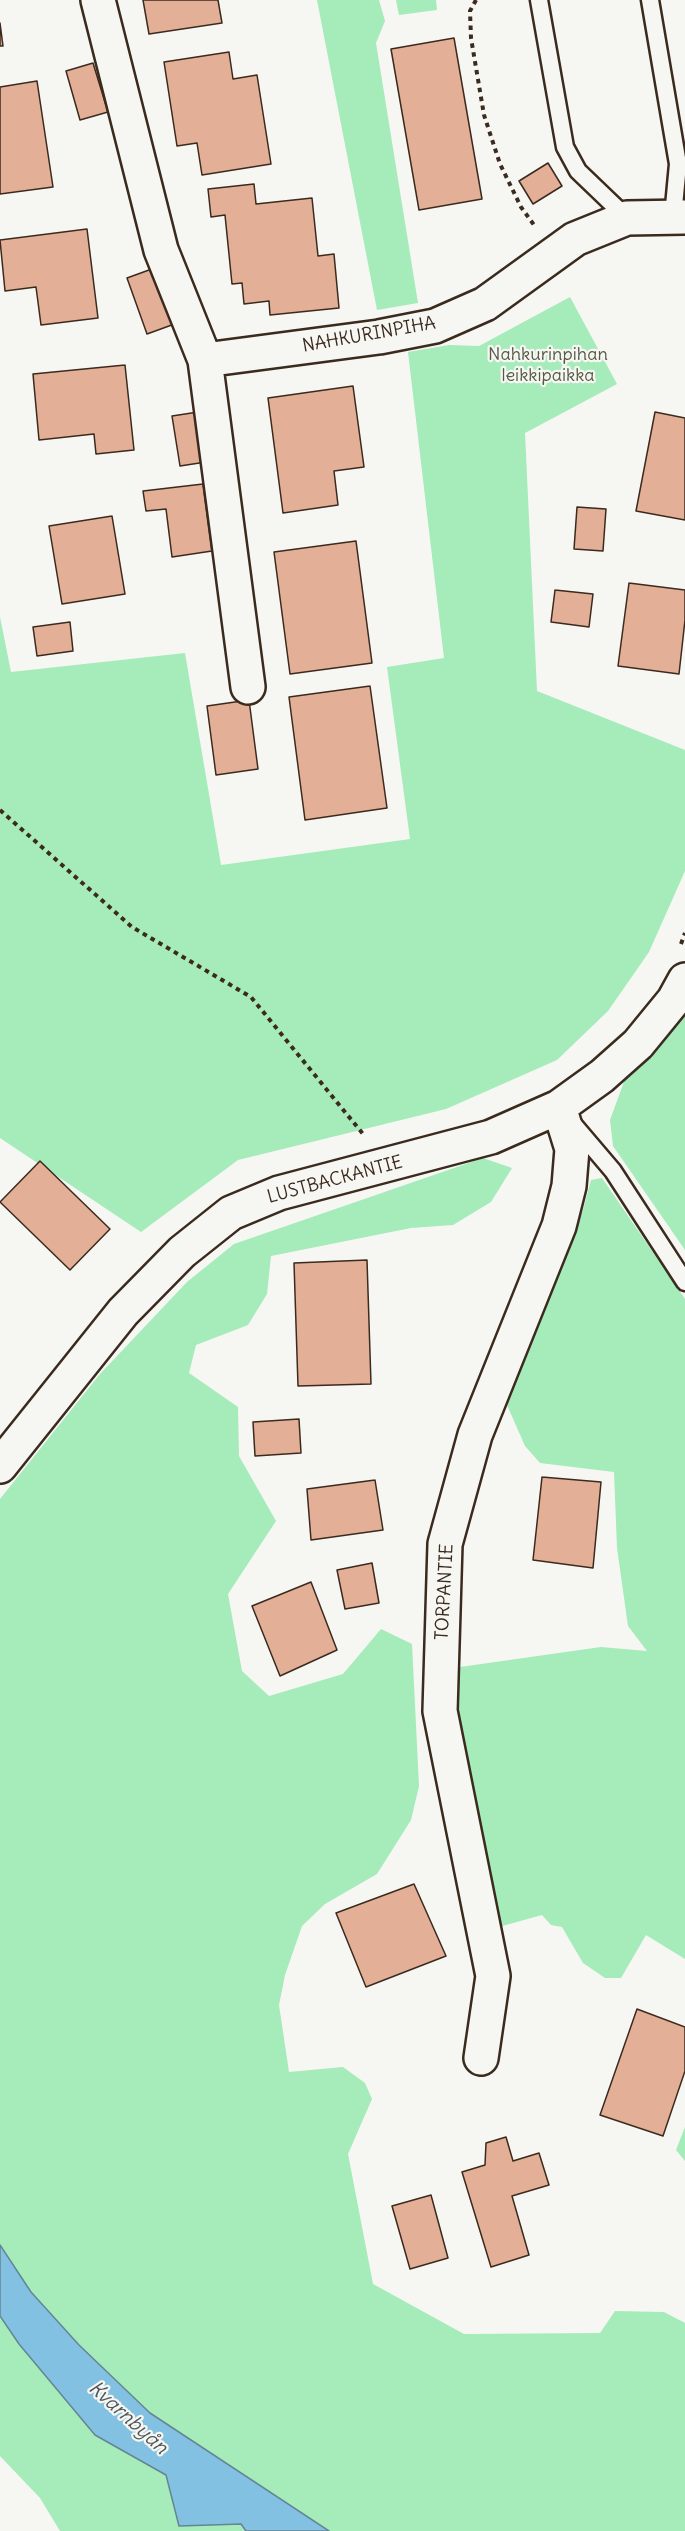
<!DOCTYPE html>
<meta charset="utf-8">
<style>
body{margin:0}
canvas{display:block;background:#f6f6f2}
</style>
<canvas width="685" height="2531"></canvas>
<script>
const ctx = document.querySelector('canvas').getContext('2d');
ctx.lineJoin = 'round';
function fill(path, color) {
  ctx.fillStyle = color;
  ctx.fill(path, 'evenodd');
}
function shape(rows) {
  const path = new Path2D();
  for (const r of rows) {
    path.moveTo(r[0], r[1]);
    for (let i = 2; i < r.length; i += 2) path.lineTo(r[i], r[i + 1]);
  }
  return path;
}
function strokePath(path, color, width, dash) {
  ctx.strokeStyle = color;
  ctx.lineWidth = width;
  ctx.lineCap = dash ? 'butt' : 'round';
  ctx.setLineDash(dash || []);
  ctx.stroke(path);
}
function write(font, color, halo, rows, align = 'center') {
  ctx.font = font + ' Delius,sans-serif';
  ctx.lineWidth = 4.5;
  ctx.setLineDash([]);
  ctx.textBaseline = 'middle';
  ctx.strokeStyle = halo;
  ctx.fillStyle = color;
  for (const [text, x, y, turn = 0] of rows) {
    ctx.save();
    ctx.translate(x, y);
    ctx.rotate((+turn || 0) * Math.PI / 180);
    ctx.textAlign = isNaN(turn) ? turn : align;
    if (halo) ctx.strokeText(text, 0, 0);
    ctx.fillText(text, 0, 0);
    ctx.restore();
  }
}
const green = shape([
 [317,0,379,0,385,21,376,43,418,303,377,310],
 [396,0,436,0,437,10,399,15],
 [570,297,617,384,525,433,537,691,685,750,685,871,649,952,608,1011,557,1060,446,1109,238,1160,141,1232,0,1138,0,617,11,672,185,653,221,865,410,839,387,667,444,658,408,352,449,345,479,346],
 [685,1001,685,1250,613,1146,610,1120,625,1079],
 [483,1158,512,1168,491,1202,453,1225,411,1228,271,1256,267,1294,248,1325,196,1345,189,1373,238,1407,239,1456,276,1521,228,1594,242,1671,269,1696,343,1674,381,1629,412,1644,419,1786,411,1820,377,1874,325,1904,302,1926,285,1975,279,2005,289,2072,343,2067,365,2083,372,2099,348,2154,373,2284,464,2334,600,2333,615,2311,664,2312,685,2323,685,2531,329,2531,150,2413,79,2345,31,2292,0,2245,0,1499,100,1374,187,1282,234,1244],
 [602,1178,685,1299,685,1959,646,1935,621,1978,605,1978,583,1963,562,1927,551,1925,542,1915,495,1928,458,1761,453,1668,601,1647,647,1651,628,1626,617,1548,614,1472,540,1463,525,1446,507,1405,520,1353,556,1278,583,1210,591,1180],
 [685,2127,685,2161,676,2150],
 [0,2316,19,2344,95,2435,166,2475,179,2526,242,2524,246,2531,60,2531,40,2498,0,2456]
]);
const water = shape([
 [0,2245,31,2292,79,2345,150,2413,329,2531,246,2531,241,2524,179,2526,166,2475,95,2435,19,2344,0,2316,0,2245]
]);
const building = shape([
 [143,0,218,0,222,23,149,34,143,0],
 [0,23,3,46,0,46,0,23],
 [454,38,482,199,419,210,391,49,454,38],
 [229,52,233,79,257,75,271,164,202,175,197,143,177,146,164,62,229,52],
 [93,63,108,112,80,120,66,71,93,63],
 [37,81,53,187,0,194,0,87,37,81],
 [548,163,562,186,533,204,519,181,548,163],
 [254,184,256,204,312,198,318,256,334,254,339,308,270,315,269,301,244,304,242,283,232,284,225,215,211,217,208,189,254,184],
 [87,229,98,318,41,325,36,287,5,291,0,240,87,229],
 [160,266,180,322,147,334,127,278,160,266],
 [125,365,134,450,96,454,94,434,39,440,33,374,125,365],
 [353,386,364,467,334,471,338,505,283,513,268,398,353,386],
 [198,412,206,462,180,466,172,416,198,412],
 [655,412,685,418,685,520,636,511,655,412],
 [203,484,212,551,172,557,166,509,146,511,143,491,203,484],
 [577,507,606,509,603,551,574,549,577,507],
 [112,516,125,594,62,604,49,526,112,516],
 [356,541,372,663,290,674,274,552,356,541],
 [629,583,685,590,685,620,679,674,618,666,629,583],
 [555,590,593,594,589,627,551,622,555,590],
 [70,622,73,651,37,656,33,627,70,622],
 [370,686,387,808,305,820,289,697,370,686],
 [249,700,258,769,216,775,207,706,249,700],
 [40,1161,110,1229,70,1270,0,1202,40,1161],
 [367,1260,371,1384,298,1386,294,1263,367,1260],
 [299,1419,301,1453,255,1456,253,1422,299,1419],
 [542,1477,601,1482,593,1568,533,1560,542,1477],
 [375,1480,383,1530,311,1540,307,1489,375,1480],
 [372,1563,379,1603,345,1609,337,1570,372,1563],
 [311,1582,337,1650,280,1676,252,1606,311,1582],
 [414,1884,446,1956,366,1987,336,1913,414,1884],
 [637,2009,685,2027,685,2071,663,2136,600,2115,637,2009],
 [506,2137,513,2161,539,2153,549,2185,512,2196,529,2255,491,2267,462,2172,485,2165,486,2143,506,2137],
 [431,2195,448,2258,410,2269,392,2206,431,2195]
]);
const path = shape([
 [476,0,470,11,471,38,484,115,500,164,521,207,534,225],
 [0,810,132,927,251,997,363,1134],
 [681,944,685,933]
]);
const service = shape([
 [539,0,565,147,578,171,627,218],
 [650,0,678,164,673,217],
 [573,1124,613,1171,685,1282]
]);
const minor = shape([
 [98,0,161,250,205,360,248,687],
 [205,360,379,337,435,326,485,304,575,239,627,218,685,217],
 [0,1466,123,1312,182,1252,231,1213,279,1193,491,1137,559,1107,602,1076,638,1044,674,1000,685,980],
 [481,2058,493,1976,440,1711,445,1544,475,1435,559,1226,569,1186,572,1149,559,1107]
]);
const streetNames = [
 ["NAHKURINPIHA",369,335,-10],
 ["LUSTBACKANTIE",335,1180,-15],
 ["TORPANTIE",445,1592,-87]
];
const parkNames = [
 ["Nahkurinpihan",548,355],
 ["leikkipaikka",548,376]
];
const waterNames = [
 ["Kvarnbyån",128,2418,42]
];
fill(green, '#a5ecba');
fill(water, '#83c1e3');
strokePath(water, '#668594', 1.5);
fill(building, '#e3af96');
strokePath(building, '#3b2a1e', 1.5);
strokePath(service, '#3b2a1e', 21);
strokePath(minor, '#3b2a1e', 38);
strokePath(path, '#3b2a1e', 4, [4.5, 4.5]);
strokePath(service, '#f6f6f2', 16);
strokePath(minor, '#f6f6f2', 33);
write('18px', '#3b2a1e', '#f6f6f2', streetNames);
write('18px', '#565a45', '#f6f6f2', parkNames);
write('italic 20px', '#515759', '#f6f6f2', waterNames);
</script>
